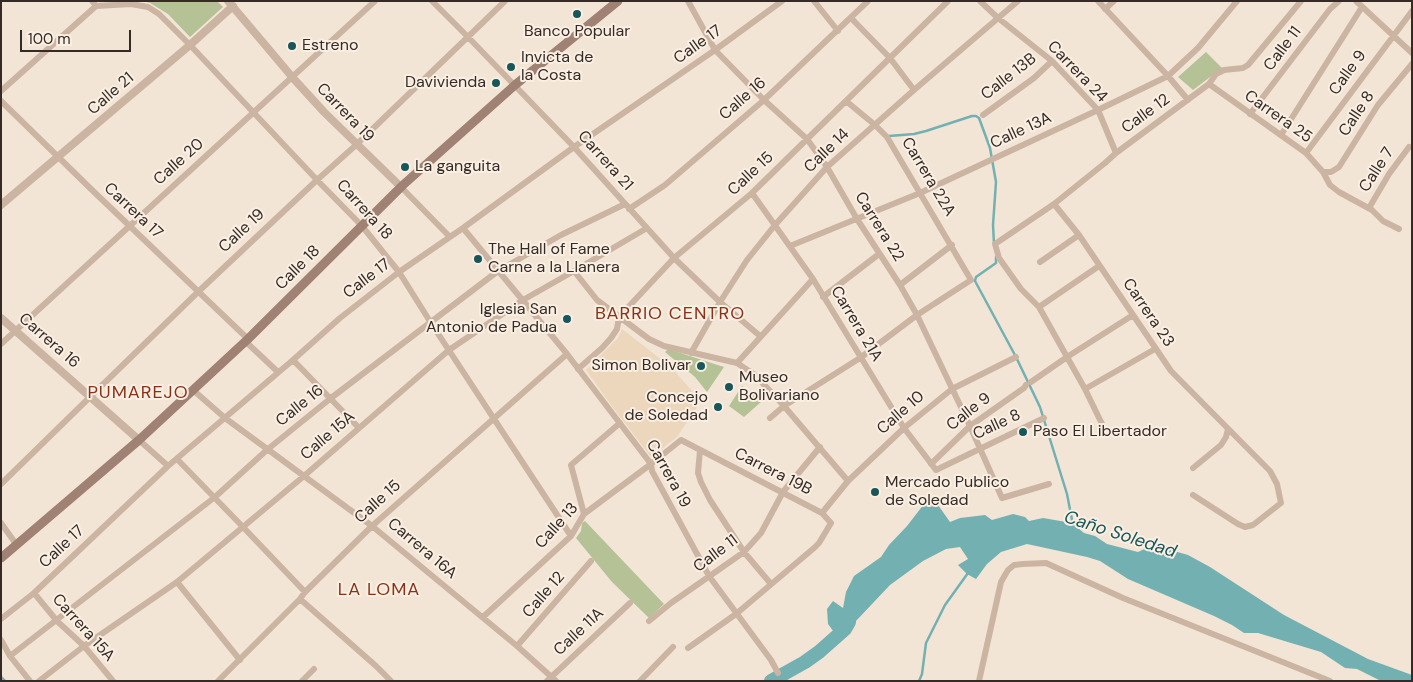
<!DOCTYPE html>
<meta charset="utf-8">
<style>
body{margin:0}
#map{position:relative;width:1413px;height:682px;overflow:hidden;background:#f3e5d6;font-family:"DM Sans",sans-serif}
canvas{display:block}
.frame{position:absolute;inset:0;border:2px solid #352a25;pointer-events:none}
.scale{position:absolute;left:20px;top:30px;width:111px;height:22px;box-sizing:border-box;border:2px solid #352a25;border-top:0;padding-left:6px;font-size:15px;line-height:18px;white-space:nowrap;color:#352a25;-webkit-text-stroke:4px #faefe3;paint-order:stroke}
</style>
<div id="map">
<canvas width="1413" height="682"></canvas>
<div class="frame"></div>
<div class="scale">100 m</div>
</div>
<script>
const ctx = document.querySelector('canvas').getContext('2d');
ctx.lineJoin = 'round';
function fill(path, color) {
  ctx.fillStyle = color;
  ctx.fill(path, 'evenodd');
}
function shape(rows) {
  const path = new Path2D();
  for (const r of rows) {
    path.moveTo(r[0], r[1]);
    for (let i = 2; i < r.length; i += 2) path.lineTo(r[i], r[i + 1]);
  }
  return path;
}
function strokePath(path, color, width, dash) {
  ctx.strokeStyle = color;
  ctx.lineWidth = width;
  ctx.lineCap = dash ? 'butt' : 'round';
  ctx.setLineDash(dash || []);
  ctx.stroke(path);
}
function write(font, color, halo, rows, align = 'center') {
  ctx.font = font + ' "DM Sans",sans-serif';
  ctx.lineWidth = 4;
  ctx.setLineDash([]);
  ctx.textBaseline = 'middle';
  ctx.strokeStyle = halo;
  ctx.fillStyle = color;
  for (const [text, x, y, turn = 0] of rows) {
    ctx.save();
    ctx.translate(x, y);
    ctx.rotate((+turn || 0) * Math.PI / 180);
    ctx.textAlign = isNaN(turn) ? turn : align;
    if (halo) ctx.strokeText(text, 0, 0);
    ctx.fillText(text, 0, 0);
    ctx.restore();
  }
}
const green = shape([
 [143,1,217,1,223,7,190,37,168,14,150,3],
 [1206,52,1222,68,1193,90,1178,77],
 [668,349,724,367,707,392,695,377,665,352],
 [742,386,752,393,761,402,744,417,729,406],
 [585,521,664,604,649,618,612,582,576,538,581,531,582,523]
]);
const plaza = shape([
 [622,329,671,367,701,401,677,437,651,457,611,405,586,370,618,338]
]);
const water = shape([
 [931,495,950,522,960,518,985,515,992,520,1013,514,1025,517,1029,521,1043,518,1072,523,1084,533,1095,536,1107,544,1138,552,1153,545,1188,555,1210,567,1284,615,1368,659,1412,675,1412,681,1381,681,1357,669,1345,668,1321,652,1258,633,1244,633,1232,625,1214,616,1128,579,1100,561,1087,557,1027,544,1001,552,987,564,976,579,967,574,958,565,968,559,960,547,946,549,923,561,890,585,838,640,837,636,828,624,827,609,833,601,843,608,846,592,854,576,881,557,889,545,907,526]
]);
const stream = shape([
 [889,136,914,134,926,131,972,116,976,116,979,118,990,148,996,182,993,225,994,244],
 [996,257,996,263,976,277,975,281,1016,357,1040,407,1067,494,1073,525],
 [1,677,5,681],
 [919,681,922,674,926,643,945,605,968,573]
]);
const river = shape([
 [771,681,805,662,819,652,845,629,849,622]
]);
const minor = shape([
 [92,1,96,6,131,4,148,7,159,14,190,45,317,180,362,226,399,272,431,323,571,536],
 [432,1,468,37,574,147,674,258,720,302,760,336],
 [688,1,715,50,764,100,807,139,827,167,857,219,900,285,917,315,970,426,1002,498,1049,484],
 [814,1,838,31],
 [980,1,998,18,1052,61,1098,110,1116,153],
 [1098,1,1168,76,1188,100],
 [1356,1,1412,53],
 [1105,9,1114,1],
 [851,18,890,58,914,90],
 [1209,84,1306,153,1323,172,1330,185,1339,192,1372,210,1383,221,1399,229],
 [1,91,96,6],
 [1,101,92,190,248,339],
 [1250,114,1330,9,1339,1],
 [983,115,1034,78,1052,61],
 [1281,135,1362,7],
 [1306,153,1412,11],
 [1323,172,1331,172,1339,167,1378,105,1412,64],
 [401,187,449,236],
 [752,193,813,279,904,428,936,470,1044,418],
 [1054,204,1079,235,1171,371,1270,471,1277,484,1281,503,1253,525,1245,527,1238,524,1193,495],
 [1369,208,1389,174,1409,147],
 [629,209,665,185,764,100,868,1],
 [463,228,567,354,651,464,652,471,709,576,771,660,778,673],
 [790,246,920,193,1098,110,1168,76,1198,48,1237,1],
 [1040,262,1079,235],
 [574,271,597,300,649,339,664,346,737,363,755,375,784,406,848,481],
 [900,285,952,245],
 [823,297,879,254],
 [1039,307,1099,266],
 [245,341,278,372],
 [1,344,375,1],
 [691,353,720,302,747,260,775,225,827,167,914,90,1018,1],
 [293,360,359,428],
 [737,363,813,279],
 [578,369,602,348,611,338,617,329,619,317,674,258,752,193,948,1],
 [1031,382,1067,357,1133,315],
 [1085,389,1155,349],
 [193,390,225,418,372,526,517,646,556,681],
 [770,418,784,406,860,358,917,315,971,280,887,137,875,125,846,101],
 [1103,426,1085,389,1039,307,1021,289,999,258,995,244,1054,204,1105,163,1116,153,1209,84,1216,74,1224,70,1243,68,1248,65,1301,1],
 [139,440,168,466],
 [700,450,698,473,701,482,710,500,744,552,771,584],
 [177,459,243,527,305,592],
 [931,464,970,426,1024,388,1026,385],
 [1193,468,1221,445,1226,437,1228,429],
 [1,484,91,396,199,291,317,180,356,145,505,1],
 [822,513,848,481,904,428,952,389,1016,357],
 [584,514,571,465,620,423],
 [1,523,16,544],
 [177,582,240,660],
 [34,593,57,621,84,646,113,681],
 [300,599,376,666,391,681],
 [483,617,571,536,584,514,651,464,681,440,822,513,831,523,819,543,814,548,736,614,688,648],
 [1,619,34,593,168,466,293,360,340,318,399,272,463,228,574,147,715,50,782,1],
 [649,621,671,603,744,552,761,533,783,492,820,447],
 [1,640,10,656,30,681],
 [517,646,591,561],
 [10,656,215,497,268,449,331,398,498,271,561,235,625,204],
 [39,681,84,646,177,582,304,476,449,350,523,300,574,271,647,228],
 [218,681,300,599,305,592,372,526,567,354],
 [302,681,314,669],
 [547,681,630,603],
 [640,681,673,647],
 [979,681,1001,582,1008,570,1014,565,1023,564,1046,563,1123,598,1330,681]
]);
const tertiary = shape([
 [228,1,293,78,324,112,401,187],
 [1,205,190,45,233,6],
 [1,318,139,440]
]);
const secondary = shape([
 [1,558,139,440,193,390,248,339,403,185,515,85,618,1]
]);
const markers = [
 [577,14,5,"#185659"],
 [292,46,5,"#185659"],
 [511,67,5,"#185659"],
 [496,83,5,"#185659"],
 [405,167,5,"#185659"],
 [478,259,5,"#185659"],
 [567,319,5,"#185659"],
 [701,366,5,"#185659"],
 [729,387,5,"#185659"],
 [718,407,5,"#185659"],
 [1023,432,5,"#185659"],
 [875,492,5,"#185659"]
];
const poiNames = [
 ["Banco Popular",577,32,"center"],
 ["Estreno",302,46],
 ["Invicta de",521,58],
 ["la Costa",521,76],
 ["Davivienda",486,83,"right"],
 ["La ganguita",415,167],
 ["The Hall of Fame",488,250],
 ["Carne a la Llanera",488,268],
 ["Iglesia San",557,310,"right"],
 ["Antonio de Padua",557,328,"right"],
 ["Simon Bolivar",691,366,"right"],
 ["Museo",739,378],
 ["Bolivariano",739,396],
 ["Concejo",708,398,"right"],
 ["de Soledad",708,416,"right"],
 ["Paso El Libertador",1033,432],
 ["Mercado Publico",885,483],
 ["de Soledad",885,501]
];
const streetNames = [
 ["Calle 17",698,45,-35],
 ["Calle 11",1283,49,-53],
 ["Carrera 24",1077,72,46],
 ["Calle 9",1348,73,-54],
 ["Calle 13B",1009,77,-38],
 ["Calle 21",111,94,-41],
 ["Calle 16",743,99,-41],
 ["Carrera 19",345,113,46],
 ["Calle 12",1146,114,-36],
 ["Calle 8",1357,114,-56],
 ["Carrera 25",1278,117,35],
 ["Calle 13A",1021,131,-25],
 ["Calle 14",827,151,-44],
 ["Carrera 21",605,161,48],
 ["Calle 20",179,162,-42],
 ["Calle 7",1377,170,-57],
 ["Calle 15",751,174,-43],
 ["Carrera 22A",928,177,59],
 ["Carrera 18",364,210,48],
 ["Carrera 17",133,211,43],
 ["Carrera 22",879,227,58],
 ["Calle 19",242,231,-43],
 ["Calle 18",298,268,-45],
 ["Calle 17",367,279,-37],
 ["Carrera 23",1148,313,56],
 ["Carrera 21A",856,324,59],
 ["Carrera 16",49,341,41],
 ["Calle 16",300,406,-39],
 ["Calle 9",969,412,-38],
 ["Calle 10",901,413,-41],
 ["Calle 8",997,425,-25],
 ["Calle 15A",328,436,-41],
 ["Carrera 19B",773,472,27],
 ["Carrera 19",668,474,61],
 ["Calle 15",378,502,-42],
 ["Calle 13",557,526,-48],
 ["Calle 17",62,547,-43],
 ["Carrera 16A",422,549,40],
 ["Calle 11",716,554,-37],
 ["Calle 12",544,595,-49],
 ["Carrera 15A",83,628,48],
 ["Calle 11A",579,632,-43]
];
const neighbourhoodNames = [
 ["BARRIO CENTRO",670,314],
 ["PUMAREJO",138,393],
 ["LA LOMA",379,590]
];
const waterNames = [
 ["Caño Soledad",1120,535,18]
];
fill(green, '#b4c296');
fill(plaza, '#ecd6bc');
fill(water, '#73b0b2');
strokePath(stream, '#73b0b2', 2.5);
strokePath(river, '#73b0b2', 14);
strokePath(minor, '#cbb4a2', 6);
strokePath(tertiary, '#cbb4a2', 8);
strokePath(secondary, '#9f8273', 9);
for (const [x, y, r, color] of markers) {
  const dot = new Path2D();
  dot.arc(x, y, r, 0, 2 * Math.PI);
  ctx.fillStyle = color;
  ctx.fill(dot);
  strokePath(dot, '#faefe3', 2);
}
write('16px', '#352a25', '#faefe3', poiNames, 'left');
write('16px', '#352a25', '#faefe3', streetNames);
ctx.letterSpacing = '1px';
write('18px', '#8a3218', '#faefe3', neighbourhoodNames);
ctx.letterSpacing = '0px';
write('italic 18px', '#185659', '#faefe3', waterNames);
</script>
